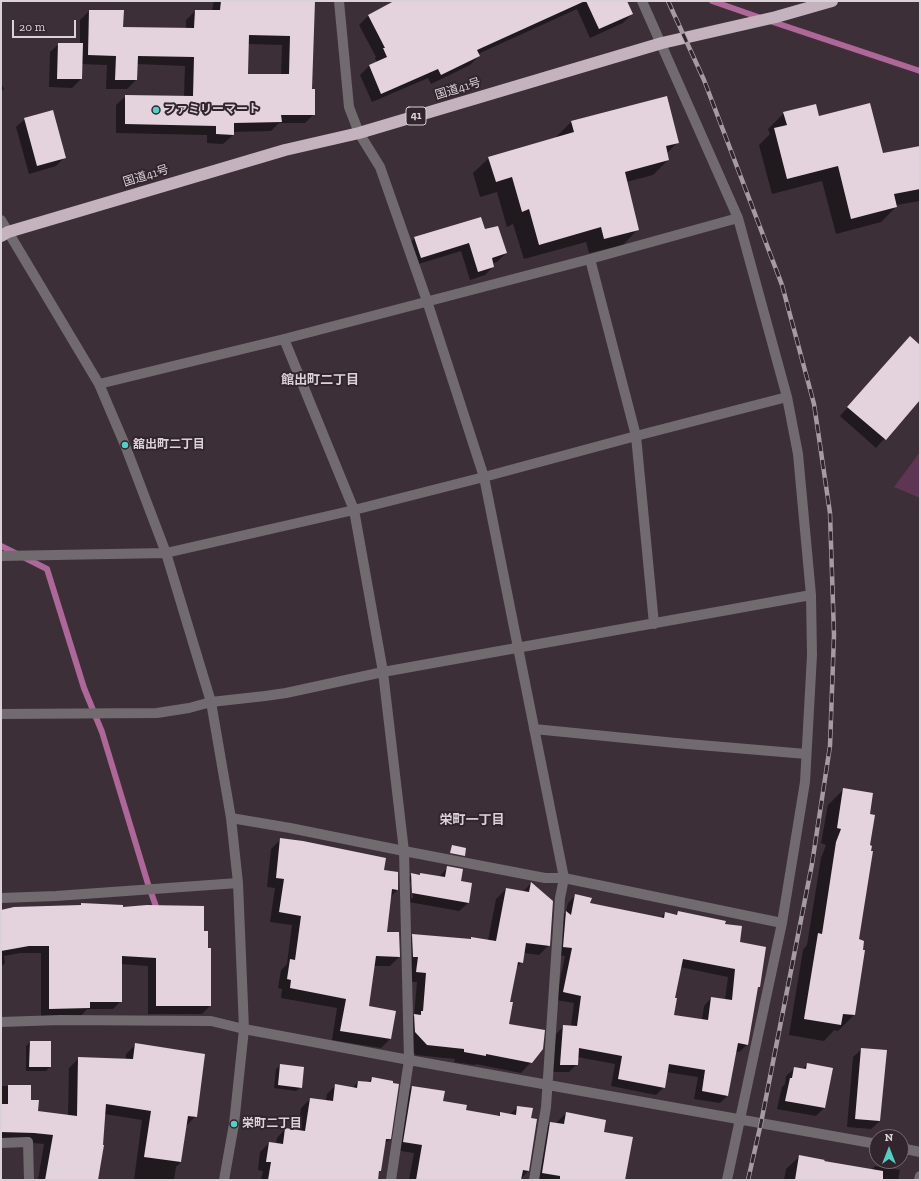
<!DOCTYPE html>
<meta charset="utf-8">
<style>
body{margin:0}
#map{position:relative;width:921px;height:1181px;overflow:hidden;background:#3d2f38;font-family:"Zilla Slab",serif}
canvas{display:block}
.frame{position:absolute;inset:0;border:2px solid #dbd2d7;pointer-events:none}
.north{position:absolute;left:869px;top:1129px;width:40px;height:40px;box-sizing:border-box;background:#32252e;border:1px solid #766a72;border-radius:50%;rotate:0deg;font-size:11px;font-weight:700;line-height:16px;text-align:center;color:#dbd2d7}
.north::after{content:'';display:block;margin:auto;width:14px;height:18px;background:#55cec5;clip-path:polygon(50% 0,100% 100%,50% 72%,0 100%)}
.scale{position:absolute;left:12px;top:20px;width:64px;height:18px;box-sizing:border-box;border:2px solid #dbd2d7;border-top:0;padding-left:5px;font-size:12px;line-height:14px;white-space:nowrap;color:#dbd2d7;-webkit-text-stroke:3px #32252e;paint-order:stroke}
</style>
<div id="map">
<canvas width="921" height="1181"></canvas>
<div class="frame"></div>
<div class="north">N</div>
<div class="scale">20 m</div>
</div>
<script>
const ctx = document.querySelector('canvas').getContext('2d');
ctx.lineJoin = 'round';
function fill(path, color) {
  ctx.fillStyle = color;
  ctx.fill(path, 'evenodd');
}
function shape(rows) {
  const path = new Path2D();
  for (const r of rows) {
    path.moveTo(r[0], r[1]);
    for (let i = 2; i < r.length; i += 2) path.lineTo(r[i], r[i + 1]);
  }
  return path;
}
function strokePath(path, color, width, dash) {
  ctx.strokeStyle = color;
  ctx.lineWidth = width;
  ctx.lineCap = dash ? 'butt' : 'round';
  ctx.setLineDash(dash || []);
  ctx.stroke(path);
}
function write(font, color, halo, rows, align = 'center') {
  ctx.font = font + ' "Zilla Slab","Noto Sans JP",serif';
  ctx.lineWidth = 4;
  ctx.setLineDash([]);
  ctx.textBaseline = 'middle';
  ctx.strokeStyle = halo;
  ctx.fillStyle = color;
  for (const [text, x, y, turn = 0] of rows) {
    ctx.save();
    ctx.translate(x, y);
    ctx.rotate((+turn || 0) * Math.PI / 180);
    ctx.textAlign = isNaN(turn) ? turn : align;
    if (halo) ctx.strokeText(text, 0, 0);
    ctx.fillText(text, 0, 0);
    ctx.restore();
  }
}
const green = shape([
 [920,452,920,498,894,487]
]);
const shadow = shape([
 [214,1,302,1,314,114,305,123,279,123,271,131,233,132,233,135,223,144,207,143,207,135,116,133,116,105,126,96,184,97,185,66,137,64,136,80,127,89,106,89,107,65,81,64,81,79,72,88,49,87,50,52,59,44,80,44,80,20,89,11,122,28,186,29,186,20,195,11,212,11],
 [248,44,282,45,281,75,247,75],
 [397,1,626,1,632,14,623,23,590,38,577,9,478,54,479,56,470,65,431,84,428,78,372,102,360,75,369,66,377,63,375,58,376,57,359,25,368,16],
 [1,83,4,89,1,92],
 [784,113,818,117,882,154,920,147,920,201,896,205,896,207,881,222,836,234,822,181,772,194,759,145,770,134,768,129],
 [25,119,65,157,56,166,29,174,16,127],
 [571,122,678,142,667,153,668,160,653,175,626,182,638,229,623,245,589,253,586,242,524,259,513,224,507,227,497,192,480,197,473,173,489,158,556,138,556,137],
 [484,231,506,253,497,262,492,263,493,267,485,275,470,280,461,251,412,266,406,246,415,238],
 [910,337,920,346,920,399,876,448,840,416],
 [844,789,869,815,869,846,858,940,862,951,864,951,854,1015,838,1031,834,1030,824,1041,789,1035,803,950,807,945,821,858,826,845,821,843,828,805],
 [280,840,383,871,397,873,397,890,390,898,386,933,399,957,390,966,374,966,368,1007,395,1012,390,1039,381,1048,332,1040,337,1008,281,998,282,989,278,988,281,970,287,964,292,925,270,922,275,888,267,887,271,849],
 [448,867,459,882,468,903,459,911,403,901,403,883,411,875,419,876,420,874,439,877],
 [412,881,413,898,411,898,410,883],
 [531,883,549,945,539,955,524,953,522,962,516,968,509,1003,507,1024,531,1062,521,1073,476,1064,475,1065,454,1062,455,1059,416,1055,405,1042,405,1025,414,1016,417,982,407,982,403,945,413,935,470,940,472,938,488,941,496,899,506,889,523,892],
 [576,895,589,904,661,918,665,913,675,915,678,912,724,924,739,943,756,988,747,1045,739,1052,735,1052,727,1096,720,1103,694,1099,698,1077,666,1072,664,1087,656,1095,611,1086,615,1064,577,1057,577,1064,569,1072,552,1072,556,1034,564,1026,571,1026,574,1003,556,1000,565,956,556,955,558,920,566,912,568,903],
 [680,967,728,977,725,1000,711,998,704,1006,702,1020,673,1016,674,999],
 [81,904,122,908,203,932,210,1006,202,1014,148,1014,148,966,121,964,121,1001,113,1009,87,1009,81,1016,41,1017,41,953,20,953,4,956,5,963,1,967,1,911,80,906],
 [30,1042,50,1067,46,1071,26,1071,26,1046],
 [136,1044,196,1116,186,1126,181,1162,176,1167,174,1180,134,1180,142,1120,104,1114,97,1180,98,1180,38,1180,44,1144,24,1142,1,1141,1,1086,30,1086,30,1100,37,1112,68,1116,69,1068,79,1058,126,1060,126,1054],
 [862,1049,880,1121,871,1129,847,1127,853,1057],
 [281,1065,301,1087,296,1091,274,1088,276,1069],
 [807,1065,824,1108,816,1116,777,1109,782,1087,785,1084,786,1076,795,1068,802,1069],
 [372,1078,390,1139,384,1144,380,1170,378,1173,377,1180,261,1180,263,1171,258,1170,260,1152,269,1143,276,1144,277,1138,285,1129,298,1131,301,1108,310,1099,326,1101,327,1094,336,1085,352,1088,358,1082,367,1083],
 [412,1087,465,1111,497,1117,501,1113,509,1115,518,1107,530,1119,528,1171,520,1180,409,1180,414,1153,395,1150,403,1096],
 [566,1113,602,1133,624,1180,534,1180,542,1132,550,1123,557,1124,557,1122],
 [800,1156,823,1162,871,1170,875,1166,900,1170,898,1180,784,1180,786,1169]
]);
const stream = shape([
 [712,1,761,18],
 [770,21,920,71],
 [1,546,47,569,84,688,102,732,148,884,158,912]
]);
const building = shape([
 [221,1,315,1,312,89,315,89,315,115,281,115,282,122,234,123,234,135,216,134,216,126,125,124,125,95,193,96,194,57,138,56,137,80,115,80,116,56,88,55,89,10,124,10,123,27,194,28,195,10,220,10],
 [249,35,290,36,289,74,248,74],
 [394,1,585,1,477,50,480,56,441,75,438,69,381,94,369,65,387,57,383,48,385,48,368,15],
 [586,1,627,1,633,14,599,29],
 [58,43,83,43,82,79,57,79],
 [667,96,679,143,666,146,669,160,625,172,639,230,604,239,601,227,539,245,529,209,522,212,512,177,496,182,488,157,574,132,571,121],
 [870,103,883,153,920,146,920,189,894,194,897,207,851,219,838,166,787,179,774,128,787,125,783,112,816,104,819,116],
 [53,110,66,158,37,166,24,118],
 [481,217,485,229,498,226,507,253,492,258,494,267,478,272,469,243,421,258,414,237],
 [910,336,920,345,920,400,886,440,847,407],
 [843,788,873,793,870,814,875,815,870,845,872,846,871,851,873,851,859,939,864,941,863,950,865,950,855,1015,843,1014,841,1025,804,1019,818,933,822,934,836,842,841,829,837,828],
 [280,838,303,841,386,858,384,870,398,872,398,890,392,889,387,932,399,932,400,957,376,956,369,1006,396,1011,391,1039,340,1031,346,999,290,988,291,980,287,979,290,959,295,960,301,916,279,912,284,879,276,878],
 [452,845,466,848,465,856,450,853],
 [447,866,463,869,461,881,472,883,469,903,412,893,411,873,420,875,420,873,445,877],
 [531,882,553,901,550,946,526,943,523,963,518,962,510,1002,513,1002,509,1024,545,1030,543,1049,532,1063,486,1054,486,1056,464,1052,464,1049,427,1045,415,1032,414,1014,421,1015,421,1011,423,1011,426,973,416,972,418,957,413,957,412,934,471,939,471,937,496,941,506,888,529,892],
 [575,894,592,898,590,903,664,918,665,912,677,915,678,911,726,921,725,924,742,926,740,942,766,947,760,987,758,987,748,1045,738,1043,728,1096,702,1091,705,1070,669,1064,665,1088,618,1079,622,1056,579,1048,578,1065,560,1065,563,1025,577,1026,581,996,563,992,572,948,563,947,566,911,571,915],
 [683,959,735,969,732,1000,711,997,708,1020,674,1015,677,998,675,998],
 [81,903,123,905,123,907,147,905,204,906,204,931,208,931,208,948,211,948,211,1006,156,1006,156,958,122,956,122,1002,90,1002,90,1008,49,1009,49,946,29,946,1,951,1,910,14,907,81,905],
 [30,1041,51,1041,51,1067,29,1067],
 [135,1043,205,1054,197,1117,188,1116,181,1162,144,1157,151,1111,106,1104,103,1145,104,1145,98,1180,45,1180,53,1135,34,1133,1,1132,1,1104,8,1104,8,1085,31,1085,31,1100,39,1100,38,1111,77,1116,78,1057,133,1059],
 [861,1048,887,1050,880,1121,855,1119],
 [807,1063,833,1068,825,1108,785,1101,790,1078,792,1078,794,1067,806,1069],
 [280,1064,304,1067,302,1088,278,1085],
 [372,1077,393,1081,393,1083,399,1084,391,1139,386,1139,381,1171,379,1171,378,1180,268,1180,271,1162,266,1162,269,1142,283,1144,285,1128,305,1131,310,1098,333,1101,335,1084,357,1088,358,1081,371,1082],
 [412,1086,445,1091,443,1101,467,1105,466,1110,500,1116,500,1112,516,1115,517,1106,533,1108,531,1118,537,1119,529,1171,523,1170,521,1180,416,1180,422,1145,403,1142],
 [566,1112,606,1120,604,1132,633,1137,625,1180,560,1180,560,1176,542,1173,550,1122,564,1124],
 [799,1155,825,1160,824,1161,883,1171,883,1180,795,1180]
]);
const minor = shape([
 [339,1,349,107,359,133,380,167,427,301,484,477,564,878,560,898,546,1107,534,1180],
 [642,1,738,218,787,397,798,454,811,595,812,655,805,782,782,923,727,1180],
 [1,220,99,384,125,445,166,553,211,702,231,818,238,883,244,1029,234,1124,224,1180],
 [590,259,636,436,654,624],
 [284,339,354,510,383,672,404,851,409,1060,391,1180],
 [99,384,284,339,590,259,738,218],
 [1,556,166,553,354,510,484,477,636,436,787,397],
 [1,714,157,713,189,708,211,702,265,696,286,693,383,672,811,595],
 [534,729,676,743,806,754],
 [231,818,290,828,404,851,545,878,564,878,782,923],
 [1,898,56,896,238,883],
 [1,1022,60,1020,211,1021,244,1029,409,1060,877,1144],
 [1,1143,28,1142,29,1180],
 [901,1148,920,1152],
 [919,1180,920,1176]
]);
const highway = shape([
 [1,236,8,232,285,150,359,133,662,43,776,17,832,1]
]);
const rail = shape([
 [668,1,704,80,782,285,814,404,830,513,834,635,830,746,812,864,761,1123,748,1180]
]);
const markers = [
 [156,110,4,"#55cec5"],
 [125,445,4,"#55cec5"],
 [234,1124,4,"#55cec5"]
];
const shields = [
 [416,116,20]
];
const shieldNames = [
 ["41",416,116]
];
const streetNames = [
 ["国道41号",458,89,-17],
 ["国道41号",146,176,-17]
];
const poiNames = [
 ["ファミリーマート",164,110],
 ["舘出町二丁目",133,445],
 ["栄町二丁目",242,1124]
];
const neighbourhoodNames = [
 ["館出町二丁目",320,380],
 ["栄町一丁目",472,820]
];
fill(green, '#5e3552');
fill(shadow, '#0007');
strokePath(stream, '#ad6799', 6);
fill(building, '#e4d2dd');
strokePath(minor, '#716a6e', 10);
strokePath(highway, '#c4b3be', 12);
strokePath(rail, '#a59ba1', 4.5);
strokePath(rail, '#32252e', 3, [9]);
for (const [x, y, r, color] of markers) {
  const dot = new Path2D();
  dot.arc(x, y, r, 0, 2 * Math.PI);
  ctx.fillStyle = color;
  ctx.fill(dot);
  strokePath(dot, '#32252e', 1.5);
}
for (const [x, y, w] of shields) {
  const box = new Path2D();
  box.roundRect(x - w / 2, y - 9, w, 18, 3);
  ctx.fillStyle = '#32252e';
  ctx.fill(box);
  strokePath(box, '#dbd2d7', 1);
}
write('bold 11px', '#dbd2d7', null, shieldNames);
write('12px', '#dbd2d7', '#32252e', streetNames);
write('bold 12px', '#dbd2d7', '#32252e', poiNames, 'left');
write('bold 13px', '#dbd2d7', '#32252e', neighbourhoodNames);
</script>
